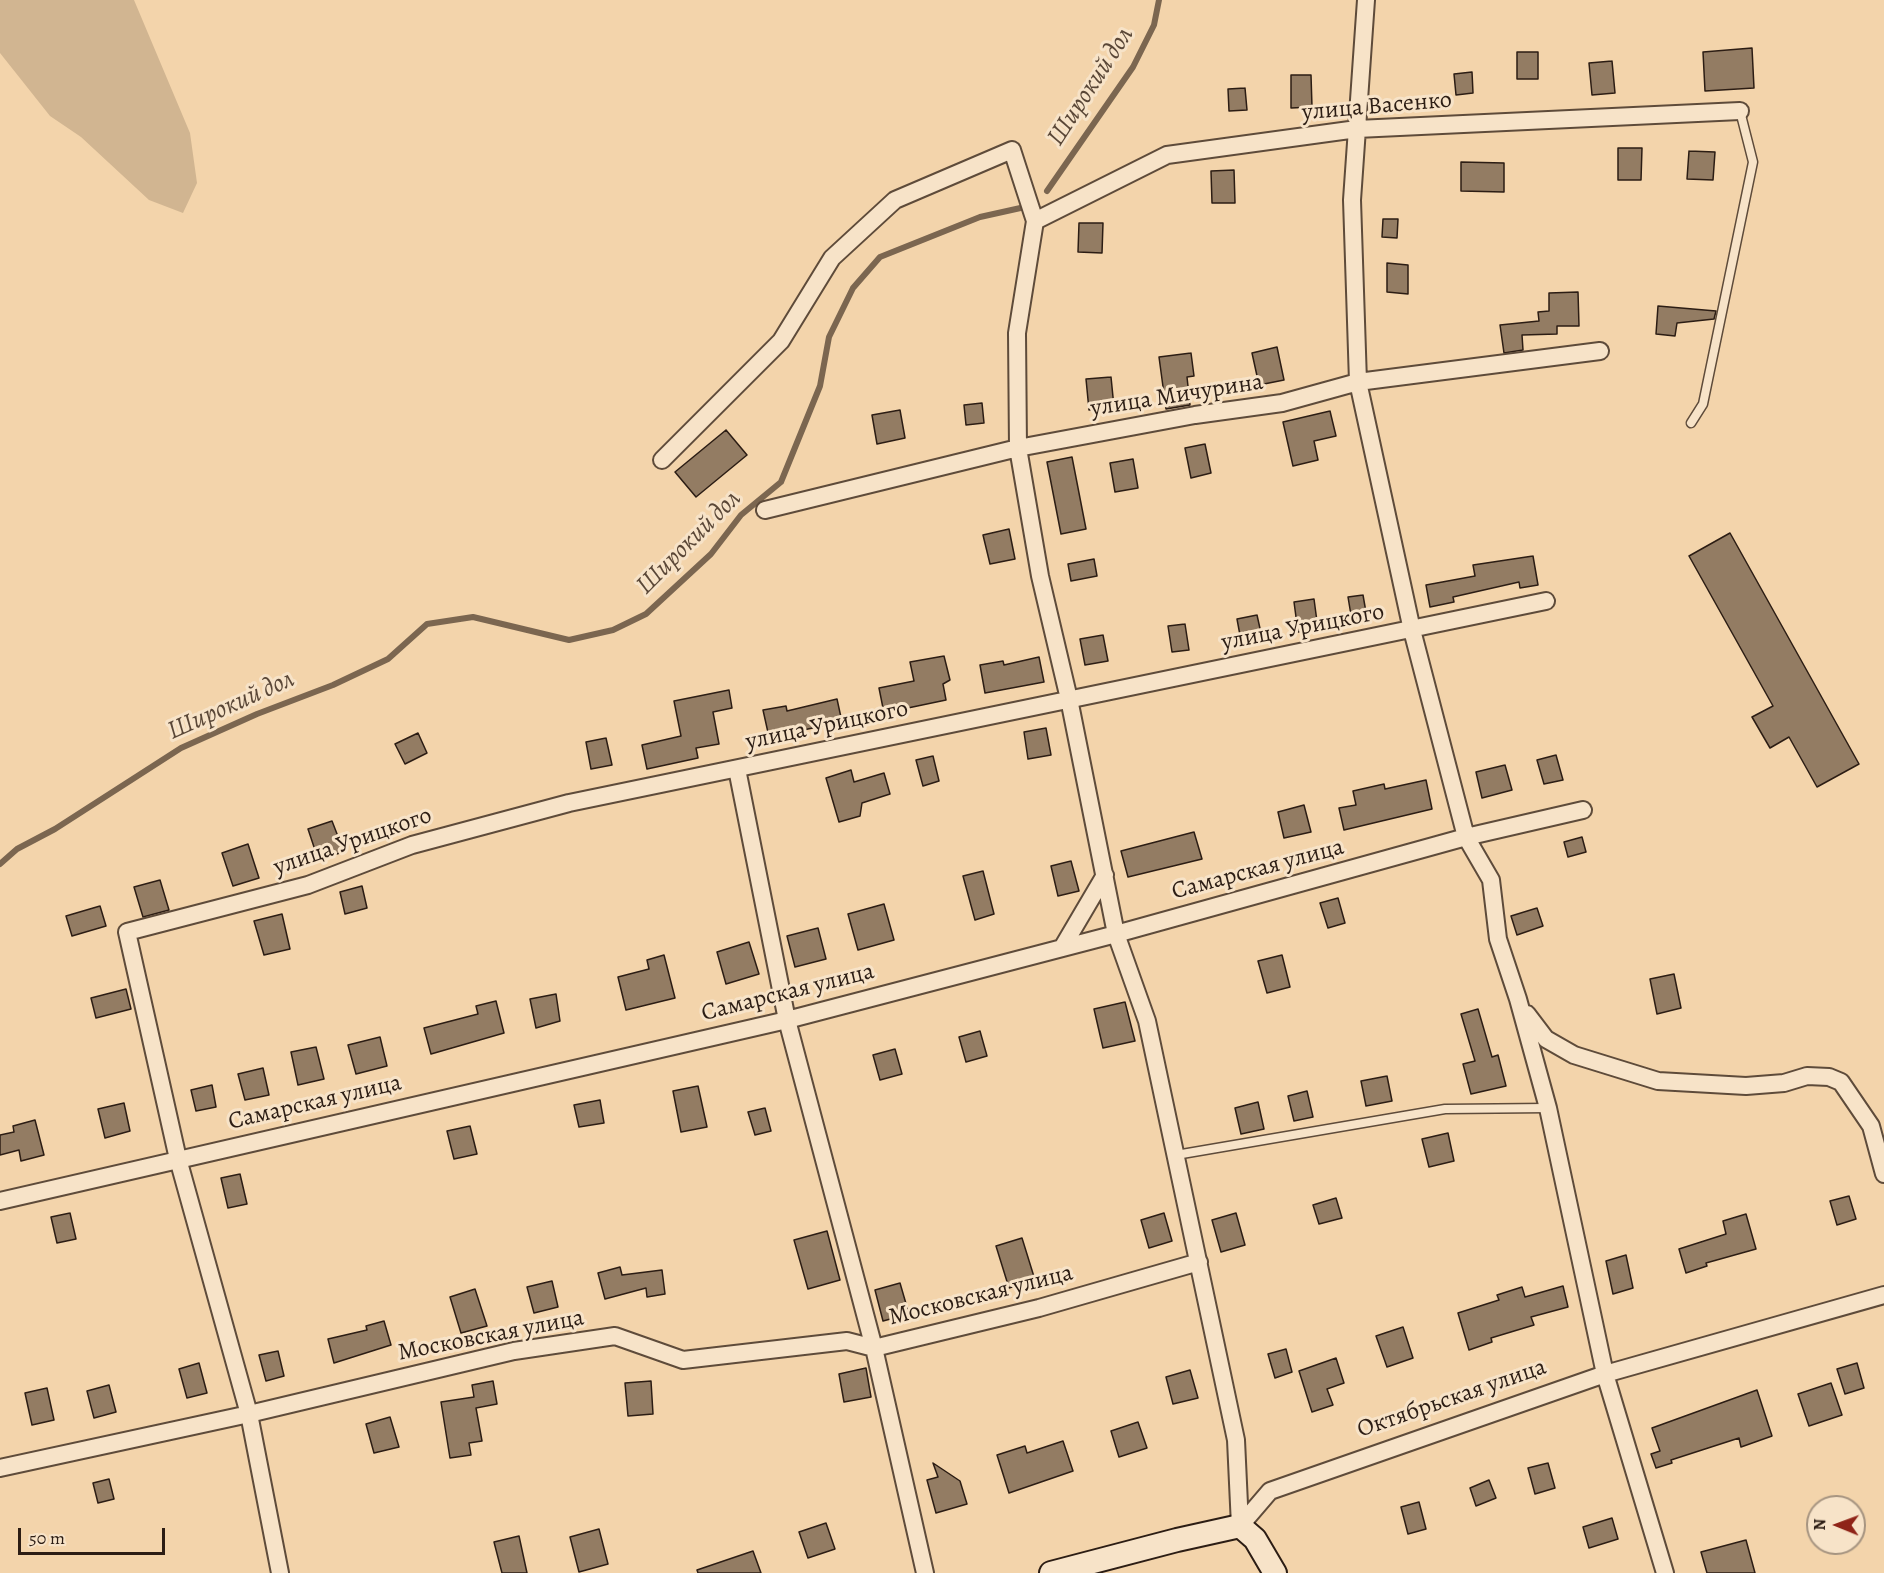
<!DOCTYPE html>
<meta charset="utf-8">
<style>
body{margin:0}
#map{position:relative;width:1884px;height:1573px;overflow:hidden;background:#f3d4ab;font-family:Alegreya,serif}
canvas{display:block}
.north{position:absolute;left:1806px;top:1495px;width:60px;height:60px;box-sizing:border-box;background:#f7e3c8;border:2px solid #a69480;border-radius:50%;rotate:271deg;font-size:16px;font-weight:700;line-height:24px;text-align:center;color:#2c1d14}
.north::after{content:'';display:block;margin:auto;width:21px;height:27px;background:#8f2418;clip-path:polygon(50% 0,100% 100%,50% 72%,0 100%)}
.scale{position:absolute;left:18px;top:1528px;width:147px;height:27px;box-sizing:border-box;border:3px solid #2c1d14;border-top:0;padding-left:8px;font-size:18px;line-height:21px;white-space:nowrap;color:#2c1d14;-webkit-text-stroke:4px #f7e3c8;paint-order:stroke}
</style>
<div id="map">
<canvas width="1884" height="1573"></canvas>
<div class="north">N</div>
<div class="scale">50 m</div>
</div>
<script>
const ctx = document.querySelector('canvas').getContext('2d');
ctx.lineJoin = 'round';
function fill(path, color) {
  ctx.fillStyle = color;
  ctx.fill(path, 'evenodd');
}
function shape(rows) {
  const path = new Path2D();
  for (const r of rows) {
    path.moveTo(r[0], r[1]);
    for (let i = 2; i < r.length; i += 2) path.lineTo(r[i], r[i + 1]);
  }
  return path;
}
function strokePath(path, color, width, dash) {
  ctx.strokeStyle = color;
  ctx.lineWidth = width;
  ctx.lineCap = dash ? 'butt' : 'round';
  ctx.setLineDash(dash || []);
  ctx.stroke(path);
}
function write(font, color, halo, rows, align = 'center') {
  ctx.font = font + ' Alegreya,serif';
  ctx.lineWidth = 6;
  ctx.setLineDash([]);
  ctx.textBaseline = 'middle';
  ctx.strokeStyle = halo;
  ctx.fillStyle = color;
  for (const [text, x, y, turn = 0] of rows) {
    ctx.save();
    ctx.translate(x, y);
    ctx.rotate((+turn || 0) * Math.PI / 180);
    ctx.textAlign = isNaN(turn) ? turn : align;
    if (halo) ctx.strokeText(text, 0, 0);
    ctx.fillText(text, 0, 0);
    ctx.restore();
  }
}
const green = shape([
 [0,0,134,0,190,133,197,183,183,213,149,200,81,137,50,116,0,53]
]);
const stream = shape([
 [1047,191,1133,67,1154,25,1159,0],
 [0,864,17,849,55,829,181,748,257,714,333,685,388,659,427,624,473,617,569,640,613,630,646,614,711,554,741,515,781,482,820,386,829,337,853,288,880,257,980,217,1025,207]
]);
const building = shape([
 [1752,48,1754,88,1705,91,1703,52,1752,48],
 [1517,52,1538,52,1538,79,1517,79,1517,52],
 [1612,61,1615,93,1592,95,1589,63,1612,61],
 [1472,72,1473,93,1456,95,1454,74,1472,72],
 [1291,75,1311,75,1312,107,1291,108,1291,75],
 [1245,88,1247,110,1229,111,1228,89,1245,88],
 [1618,148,1642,148,1641,180,1618,180,1618,148],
 [1689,151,1715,152,1713,180,1687,179,1689,151],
 [1461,162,1504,163,1504,192,1461,191,1461,162],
 [1234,170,1235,203,1212,203,1211,171,1234,170],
 [1383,219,1398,219,1397,238,1382,237,1383,219],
 [1079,223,1103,223,1102,253,1078,252,1079,223],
 [1387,263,1408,265,1408,294,1387,292,1387,263],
 [1578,292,1579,326,1557,326,1557,334,1522,335,1523,350,1504,353,1500,325,1539,321,1538,312,1549,311,1549,293,1578,292],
 [1658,306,1716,311,1714,319,1677,323,1675,336,1656,334,1658,306],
 [1277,347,1284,380,1259,385,1252,353,1277,347],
 [1191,353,1194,376,1187,377,1190,405,1166,409,1159,357,1191,353],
 [1111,377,1114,407,1089,410,1086,379,1111,377],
 [982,403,984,423,966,425,964,405,982,403],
 [900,410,905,438,877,444,872,415,900,410],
 [1330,411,1336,436,1314,441,1318,460,1293,466,1283,422,1330,411],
 [726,430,747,455,696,497,675,472,726,430],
 [1205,444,1211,473,1191,478,1185,448,1205,444],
 [1072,457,1086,529,1061,534,1047,462,1072,457],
 [1133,459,1138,488,1115,492,1110,463,1133,459],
 [1009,529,1015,559,990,564,983,535,1009,529],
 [1730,533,1859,764,1817,787,1789,737,1770,748,1752,717,1773,706,1689,556,1730,533],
 [1533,556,1538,585,1520,588,1519,582,1453,597,1454,602,1430,607,1426,585,1475,576,1473,565,1533,556],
 [1094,559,1097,576,1071,581,1068,564,1094,559],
 [1363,595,1367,618,1352,621,1348,597,1363,595],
 [1314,599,1318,629,1298,632,1294,602,1314,599],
 [1257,615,1263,642,1242,646,1237,619,1257,615],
 [1185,624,1189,650,1172,652,1168,626,1185,624],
 [1103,635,1108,661,1085,665,1080,639,1103,635],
 [944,656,950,680,943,684,946,700,884,713,879,688,914,681,910,662,944,656],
 [1039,657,1044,682,985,693,980,665,1003,661,1004,665,1039,657],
 [729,690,732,708,713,712,719,744,696,748,698,758,647,769,642,745,681,736,674,701,729,690],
 [837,699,842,722,769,737,763,710,786,706,787,711,837,699],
 [1046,728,1051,755,1028,759,1024,732,1046,728],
 [418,733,427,753,405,764,395,744,418,733],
 [606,738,612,765,591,769,586,742,606,738],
 [1556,755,1563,780,1544,784,1537,760,1556,755],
 [933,756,939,781,923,786,916,760,933,756],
 [1505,765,1512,790,1482,798,1476,772,1505,765],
 [851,770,854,782,884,773,890,794,862,803,860,816,839,822,826,778,851,770],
 [1426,780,1432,809,1344,830,1339,808,1356,805,1353,791,1384,784,1385,789,1426,780],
 [1304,805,1311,832,1284,838,1278,812,1304,805],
 [332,821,344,852,318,859,308,829,332,821],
 [1194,832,1202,859,1128,877,1121,851,1194,832],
 [1582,837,1586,852,1568,857,1564,842,1582,837],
 [248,844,259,878,233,886,222,853,248,844],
 [1071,861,1079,891,1058,896,1051,866,1071,861],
 [983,871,994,914,975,920,963,876,983,871],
 [160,880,169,910,143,917,134,887,160,880],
 [362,886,367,908,345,914,340,892,362,886],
 [1338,898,1345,923,1328,928,1320,903,1338,898],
 [884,904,894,940,858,950,848,914,884,904],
 [100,906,106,926,72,936,66,916,100,906],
 [1537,908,1543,926,1517,935,1511,916,1537,908],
 [282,914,290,949,264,955,254,921,282,914],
 [818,928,826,959,795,967,787,936,818,928],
 [749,942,759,974,726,984,717,952,749,942],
 [664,955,675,998,626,1010,618,977,649,969,647,960,664,955],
 [1282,955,1290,987,1267,993,1258,961,1282,955],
 [1674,974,1681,1008,1657,1014,1650,979,1674,974],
 [126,989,131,1009,96,1018,91,998,126,989],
 [556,994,560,1021,536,1028,530,999,556,994],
 [496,1001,504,1033,431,1054,424,1028,478,1014,476,1006,496,1001],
 [1125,1002,1135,1041,1103,1048,1094,1009,1125,1002],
 [1478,1009,1492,1057,1498,1055,1506,1086,1471,1094,1463,1064,1475,1061,1461,1014,1478,1009],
 [980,1031,987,1056,966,1062,959,1037,980,1031],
 [380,1037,387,1066,356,1074,348,1045,380,1037],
 [316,1047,324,1079,298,1085,291,1052,316,1047],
 [895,1049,902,1074,880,1080,873,1055,895,1049],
 [263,1068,269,1095,245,1100,238,1074,263,1068],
 [1387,1076,1392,1101,1366,1106,1361,1081,1387,1076],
 [212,1085,216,1107,196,1111,191,1090,212,1085],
 [698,1086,707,1127,681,1132,673,1091,698,1086],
 [1307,1091,1313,1117,1294,1121,1288,1096,1307,1091],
 [600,1100,604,1123,579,1127,574,1105,600,1100],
 [1258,1102,1264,1129,1241,1134,1235,1108,1258,1102],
 [124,1103,130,1131,105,1138,98,1109,124,1103],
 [765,1108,771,1131,755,1135,748,1112,765,1108],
 [35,1120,44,1155,21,1161,19,1150,0,1155,0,1135,14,1132,13,1126,35,1120],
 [470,1126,477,1154,454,1159,447,1131,470,1126],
 [1448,1133,1454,1161,1429,1167,1422,1139,1448,1133],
 [240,1174,247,1204,228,1208,221,1178,240,1174],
 [1849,1196,1856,1219,1837,1225,1830,1201,1849,1196],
 [1336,1198,1342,1218,1319,1224,1313,1205,1336,1198],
 [70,1213,76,1239,57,1243,51,1217,70,1213],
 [1164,1213,1172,1241,1149,1248,1141,1220,1164,1213],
 [1236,1213,1245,1245,1221,1252,1212,1220,1236,1213],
 [1746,1214,1756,1249,1706,1263,1707,1266,1686,1273,1679,1249,1726,1234,1723,1221,1746,1214],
 [827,1231,840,1280,808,1289,794,1240,827,1231],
 [1022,1238,1035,1280,1009,1288,996,1246,1022,1238],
 [1626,1255,1633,1288,1613,1294,1606,1261,1626,1255],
 [620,1267,622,1275,662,1270,665,1294,647,1297,646,1288,605,1299,598,1273,620,1267],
 [552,1281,558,1307,534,1313,527,1287,552,1281],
 [900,1283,909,1314,883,1321,875,1290,900,1283],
 [1563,1286,1568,1307,1531,1317,1534,1325,1491,1338,1492,1342,1469,1350,1458,1313,1499,1300,1497,1295,1522,1287,1525,1297,1563,1286],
 [475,1289,487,1326,461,1333,450,1297,475,1289],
 [384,1321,391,1345,334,1363,328,1339,367,1330,366,1326,384,1321],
 [1403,1327,1413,1358,1387,1367,1376,1336,1403,1327],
 [1286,1349,1292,1372,1275,1378,1268,1354,1286,1349],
 [278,1351,284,1376,266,1381,259,1355,278,1351],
 [1336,1358,1344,1383,1327,1389,1333,1405,1312,1412,1299,1371,1336,1358],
 [199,1363,207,1393,187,1398,179,1369,199,1363],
 [1857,1363,1864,1388,1845,1394,1837,1369,1857,1363],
 [866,1368,871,1397,844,1402,839,1374,866,1368],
 [1190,1370,1198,1398,1173,1404,1166,1377,1190,1370],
 [493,1381,497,1404,476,1408,482,1441,469,1443,471,1455,450,1458,441,1402,474,1397,472,1385,493,1381],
 [651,1381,653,1414,628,1416,625,1383,651,1381],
 [1831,1383,1842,1415,1809,1426,1798,1394,1831,1383],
 [109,1385,116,1412,94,1418,87,1391,109,1385],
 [47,1388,54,1420,32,1425,25,1393,47,1388],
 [1757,1390,1772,1436,1741,1447,1739,1438,1671,1460,1672,1463,1656,1468,1651,1454,1660,1451,1652,1428,1757,1390],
 [390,1417,399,1447,374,1453,366,1424,390,1417],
 [1138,1422,1147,1448,1119,1457,1111,1431,1138,1422],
 [1063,1441,1073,1471,1009,1493,997,1455,1025,1446,1027,1453,1063,1441],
 [933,1463,960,1481,967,1504,936,1513,927,1480,938,1477,933,1463],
 [1548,1463,1555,1488,1535,1494,1528,1468,1548,1463],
 [109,1479,114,1499,98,1503,93,1483,109,1479],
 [1489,1480,1496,1498,1476,1506,1470,1488,1489,1480],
 [1419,1502,1426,1529,1408,1534,1401,1507,1419,1502],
 [1612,1518,1618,1539,1589,1548,1583,1527,1612,1518],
 [826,1523,835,1549,808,1558,799,1532,826,1523],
 [599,1529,608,1564,579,1572,570,1537,599,1529],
 [519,1536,527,1573,502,1573,494,1542,519,1536],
 [1746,1540,1755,1573,1707,1573,1701,1552,1746,1540],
 [753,1551,761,1573,698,1573,697,1570,753,1551]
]);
const lane = shape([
 [1691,423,1703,404,1753,162,1740,111],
 [1176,1155,1445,1109,1548,1108]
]);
const street = shape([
 [1366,0,1352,200,1358,382,1412,630,1466,837,1491,880,1498,939,1518,999,1548,1108,1605,1374,1665,1573],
 [1035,221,1167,155,1357,129,1740,111],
 [662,460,781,341,832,258,895,200,1012,150,1035,221,1017,333,1018,448,1040,576,1069,699,1116,934,1147,1021,1236,1440,1240,1526],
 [765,510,1018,448,1195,415,1282,403,1358,382,1600,351],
 [737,769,787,1020,874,1348,925,1573],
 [1062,948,1105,875],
 [1527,1014,1546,1039,1574,1055,1658,1081,1746,1086,1784,1083,1807,1076,1829,1077,1841,1082,1871,1126,1884,1174],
 [0,1201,787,1020,1116,934,1466,837,1583,810],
 [0,1468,249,1414,514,1351,615,1336,683,1360,847,1341,874,1348,1039,1308,1199,1262],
 [1240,1526,1270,1491,1605,1374,1884,1295],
 [280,1573,249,1414,178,1159,127,932,308,885,412,845,569,803,1546,601]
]);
const secondary = shape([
 [1051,1573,1177,1540,1240,1526,1255,1539,1275,1573]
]);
const streetNames = [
 ["улица Васенко",1377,107,-5],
 ["улица Мичурина",1177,396,-9],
 ["улица Урицкого",1303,628,-11],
 ["улица Урицкого",827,726,-12],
 ["улица Урицкого",353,842,-19],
 ["Самарская улица",1258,870,-15],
 ["Самарская улица",788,993,-14],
 ["Самарская улица",315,1103,-13],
 ["Московская улица",981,1296,-14],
 ["Московская улица",491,1336,-11],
 ["Октябрьская улица",1452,1399,-19]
];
const waterNames = [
 ["Широкий дол",1091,87,-57],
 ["Широкий дол",689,543,-45],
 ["Широкий дол",231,706,-24]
];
fill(green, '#d1b591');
strokePath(stream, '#7b6650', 6);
fill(building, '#937c63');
strokePath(building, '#2c1d14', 1.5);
strokePath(lane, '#5e4b3a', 11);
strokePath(street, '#5e4b3a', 20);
strokePath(secondary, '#2c1d14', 26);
strokePath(lane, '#f7e3c8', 8);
strokePath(street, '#f7e3c8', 16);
strokePath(secondary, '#f7e3c8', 22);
write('24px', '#2c1d14', '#f7e3c8', streetNames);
write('italic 26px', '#5a4737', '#f7e3c8', waterNames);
</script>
